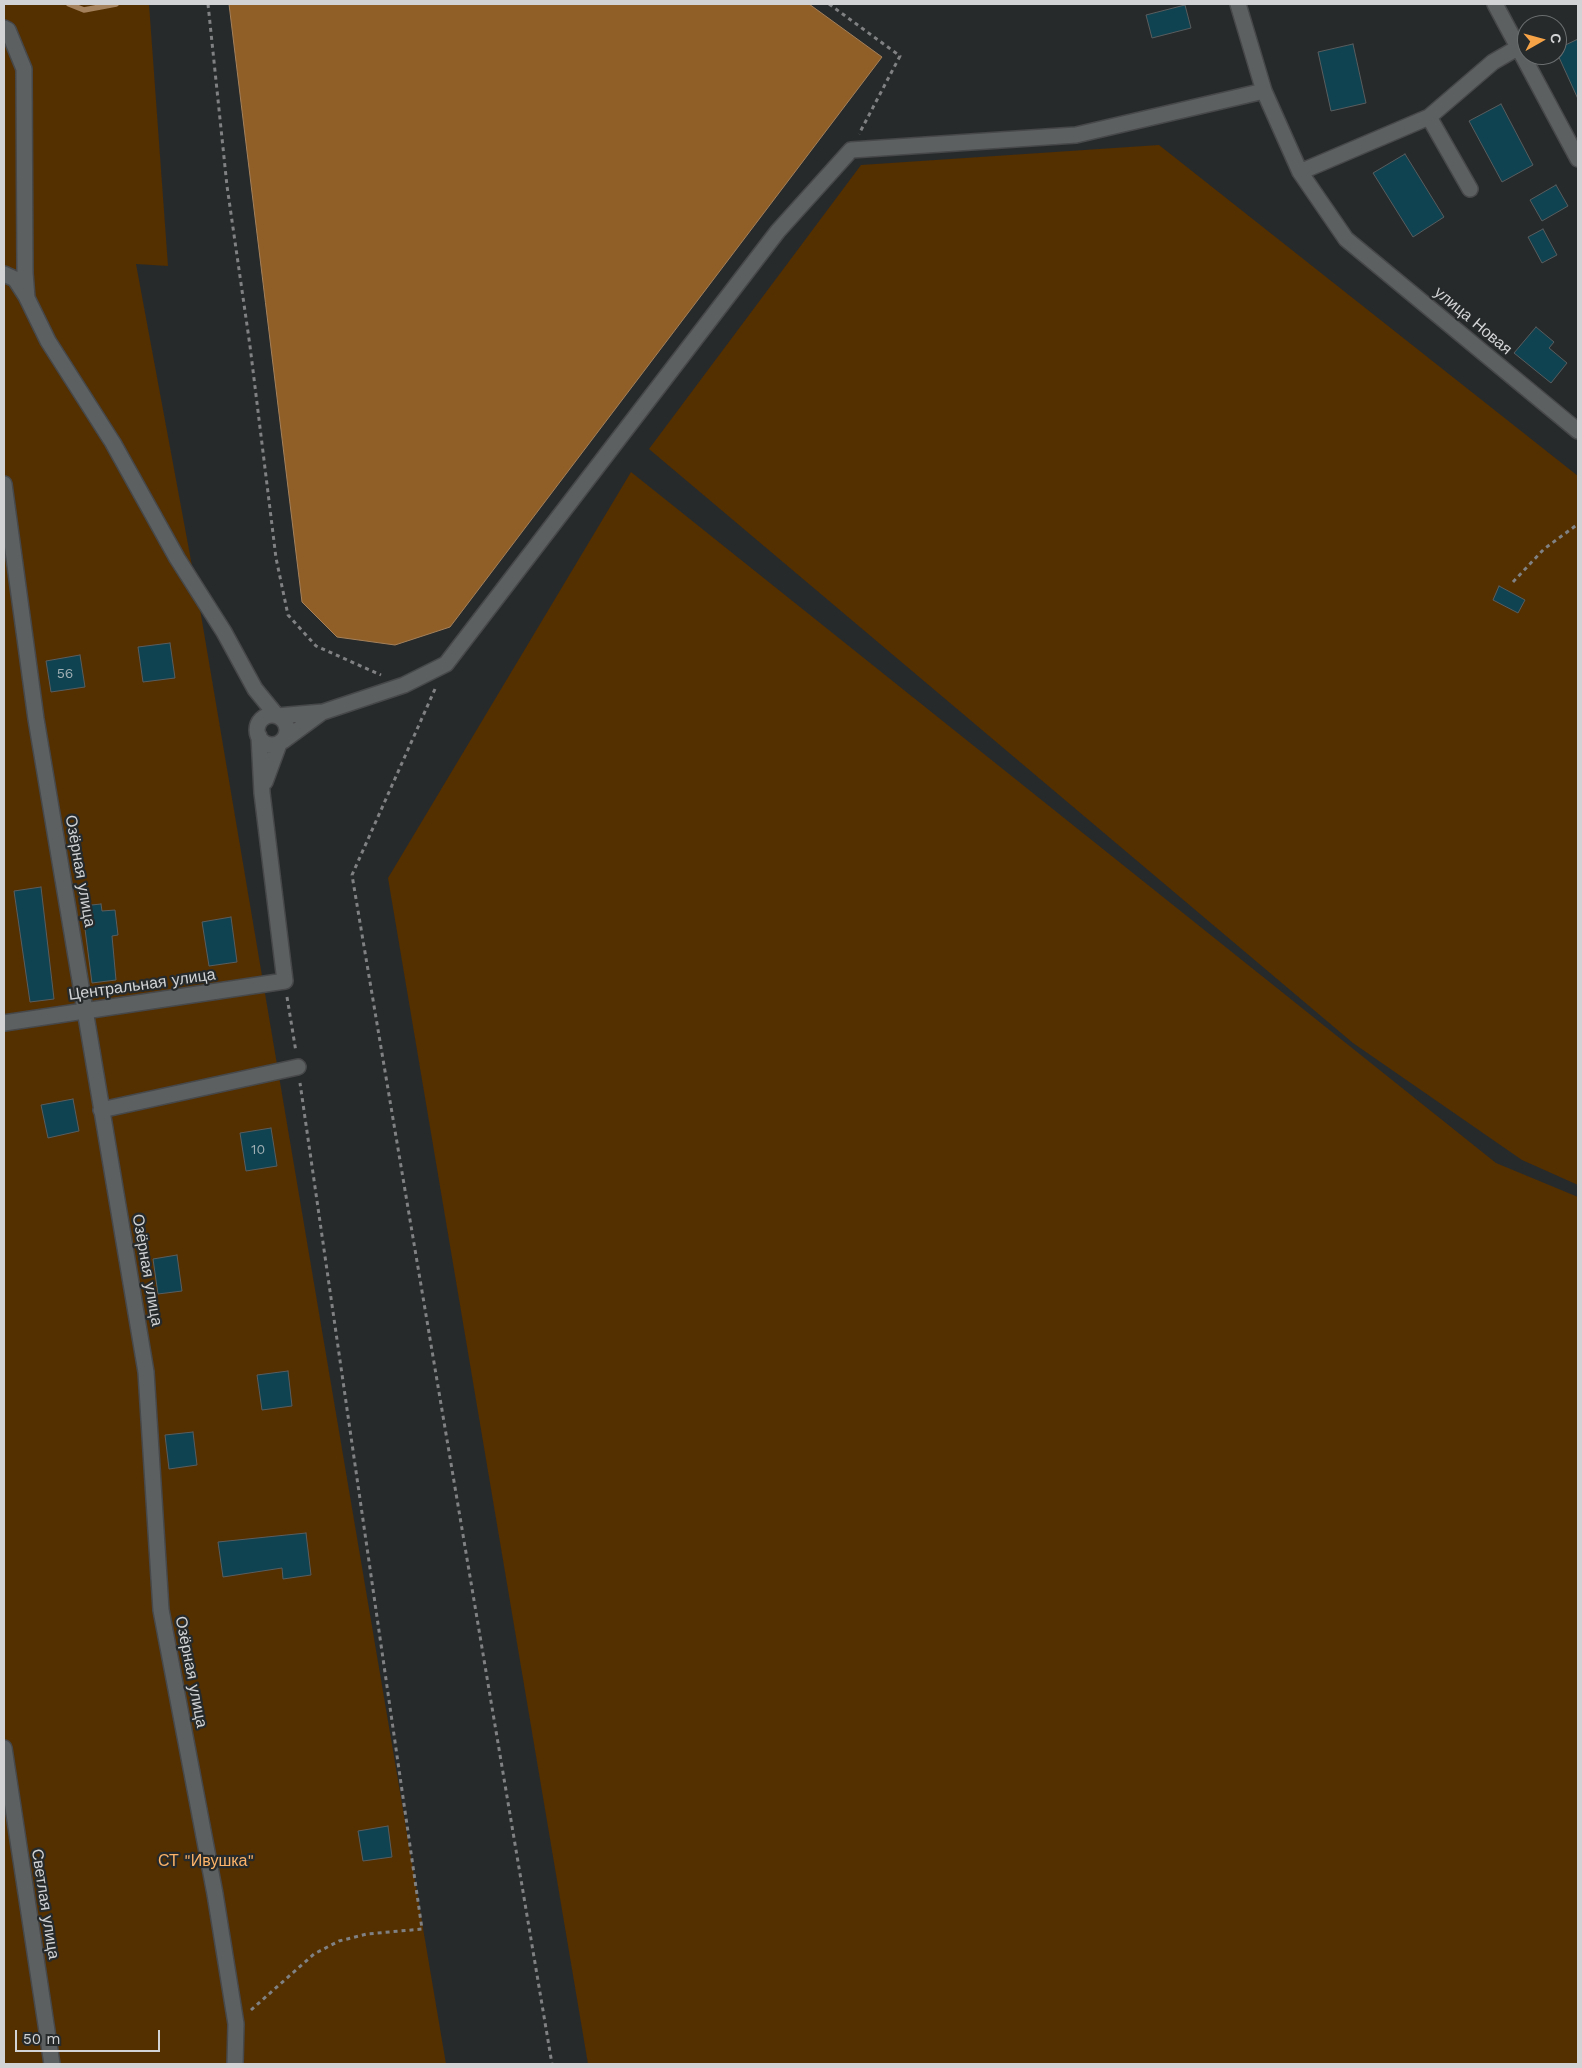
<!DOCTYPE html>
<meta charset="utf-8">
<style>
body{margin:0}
#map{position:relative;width:1582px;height:2068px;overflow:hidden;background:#272a2b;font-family:"Work Sans",sans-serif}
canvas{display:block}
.frame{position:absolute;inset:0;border:5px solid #d1d3d4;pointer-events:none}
.north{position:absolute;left:1517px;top:15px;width:50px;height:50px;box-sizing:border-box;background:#272a2b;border:1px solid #6b6e6f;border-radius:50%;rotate:83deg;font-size:14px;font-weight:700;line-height:20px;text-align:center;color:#d1d3d4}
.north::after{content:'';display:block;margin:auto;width:18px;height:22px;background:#f5a346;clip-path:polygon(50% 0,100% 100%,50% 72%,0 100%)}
.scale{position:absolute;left:15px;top:2030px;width:145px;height:22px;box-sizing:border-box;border:2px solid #d1d3d4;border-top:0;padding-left:6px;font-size:15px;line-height:18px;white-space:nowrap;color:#d1d3d4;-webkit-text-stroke:4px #272a2b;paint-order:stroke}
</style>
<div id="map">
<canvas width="1582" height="2068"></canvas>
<div class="frame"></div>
<div class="north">С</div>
<div class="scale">50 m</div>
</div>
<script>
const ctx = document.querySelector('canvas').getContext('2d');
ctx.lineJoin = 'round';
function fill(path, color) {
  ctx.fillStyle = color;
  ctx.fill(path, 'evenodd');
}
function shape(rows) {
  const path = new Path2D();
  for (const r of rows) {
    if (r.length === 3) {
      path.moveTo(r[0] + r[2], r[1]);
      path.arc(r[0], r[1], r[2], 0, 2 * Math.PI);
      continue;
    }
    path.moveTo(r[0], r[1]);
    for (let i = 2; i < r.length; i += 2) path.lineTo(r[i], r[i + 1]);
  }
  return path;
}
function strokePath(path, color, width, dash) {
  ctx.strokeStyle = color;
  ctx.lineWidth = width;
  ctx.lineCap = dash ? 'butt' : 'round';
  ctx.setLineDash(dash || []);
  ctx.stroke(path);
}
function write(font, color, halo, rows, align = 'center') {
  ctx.font = font + ' "Work Sans",sans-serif';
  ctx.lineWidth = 4.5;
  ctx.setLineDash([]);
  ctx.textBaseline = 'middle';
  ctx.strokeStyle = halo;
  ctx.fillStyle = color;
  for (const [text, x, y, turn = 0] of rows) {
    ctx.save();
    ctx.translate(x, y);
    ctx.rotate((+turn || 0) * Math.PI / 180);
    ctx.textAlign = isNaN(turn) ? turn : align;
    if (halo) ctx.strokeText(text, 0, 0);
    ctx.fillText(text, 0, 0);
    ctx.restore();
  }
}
const green = shape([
 [4,4,149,4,168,266,136,264,200,609,446,2064,4,2064],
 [1159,145,1578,476,1578,1185,1522,1160,1353,1043,649,449,861,165],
 [631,472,1496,1163,1578,1197,1578,2064,588,2064,388,878]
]);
const water = shape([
 [229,4,809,4,882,57,450,627,395,645,337,637,302,602,229,4]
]);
const stream = shape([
 [69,4,84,10,116,4]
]);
const building = shape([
 [1185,5,1191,28,1152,38,1146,15,1185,5],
 [1578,39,1578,99,1557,53,1557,49,1578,39],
 [1353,44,1366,103,1331,111,1318,52,1353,44],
 [1501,104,1533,165,1502,182,1469,121,1501,104],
 [1405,154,1444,217,1413,237,1373,173,1405,154],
 [1556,185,1568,206,1542,221,1530,200,1556,185],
 [1543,229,1557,255,1542,263,1528,237,1543,229],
 [1536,327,1554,342,1549,348,1567,363,1551,383,1514,353,1536,327],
 [1499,586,1525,600,1518,613,1493,600,1499,586],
 [170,643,175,678,143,682,138,647,170,643],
 [80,655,85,687,51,692,46,661,80,655],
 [41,887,54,999,30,1002,14,891,41,887],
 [101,904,102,911,115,910,118,935,112,936,116,980,92,983,82,906,101,904],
 [231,917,237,962,209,966,202,922,231,917],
 [73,1099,79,1131,48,1138,41,1105,73,1099],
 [271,1128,277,1166,246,1171,240,1133,271,1128],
 [177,1255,182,1291,158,1294,153,1259,177,1255],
 [288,1371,292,1406,262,1410,257,1375,288,1371],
 [193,1432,197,1465,169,1469,165,1435,193,1432],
 [306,1533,311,1575,283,1579,282,1568,223,1577,218,1542,306,1533],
 [388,1826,392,1857,363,1861,358,1831,388,1826]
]);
const path = shape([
 [208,4,227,186,250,346,276,558,288,615,316,646,381,675],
 [829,4,900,56,859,134],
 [1513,582,1544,549,1578,524],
 [435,689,352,875,552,2064],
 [287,997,296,1052],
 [251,2010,314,1954,339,1941,367,1934,422,1929,300,1083]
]);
const minor = shape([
 [1238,4,1264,91,1300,172,1346,239,1578,431],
 [1495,4,1578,159],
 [4,28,8,30,24,69,25,273,27,298,48,341,113,443,177,558,224,632,255,689,277,716,323,712,404,685,446,664,778,231,851,150,1076,135,1264,91],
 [1429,117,1470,189],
 [1300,172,1429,117,1493,62,1519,47],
 [4,274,15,279,26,296],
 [4,484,36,719,146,1372,161,1610,215,1894,236,2024,235,2064],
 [272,730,15],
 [283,741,321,713],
 [265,782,279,744],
 [4,1023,285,981,262,793,259,736],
 [101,1110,298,1067],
 [4,1748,52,2064]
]);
const numberNames = [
 ["56",65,674],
 ["10",258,1150]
];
const streetNames = [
 ["улица Новая",1473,321,40],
 ["Озёрная улица",80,871,80],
 ["Центральная улица",142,985,-8],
 ["Озёрная улица",147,1270,80],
 ["Озёрная улица",191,1672,79],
 ["Светлая улица",45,1904,81]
];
const parkNames = [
 ["СТ \"Ивушка\"",206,1861]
];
fill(green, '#542f00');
fill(water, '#905e27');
strokePath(water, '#a4815b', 1);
strokePath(stream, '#a4815b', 5.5);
fill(building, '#0f4351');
strokePath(building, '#595d5e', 1);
strokePath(minor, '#464849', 18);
strokePath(path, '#7f8182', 3, [4, 4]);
strokePath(minor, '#5d6061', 15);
write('14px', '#a0afb3', null, numberNames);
write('16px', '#d1d3d4', '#272a2b', streetNames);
write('16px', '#fdb469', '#272a2b', parkNames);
</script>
